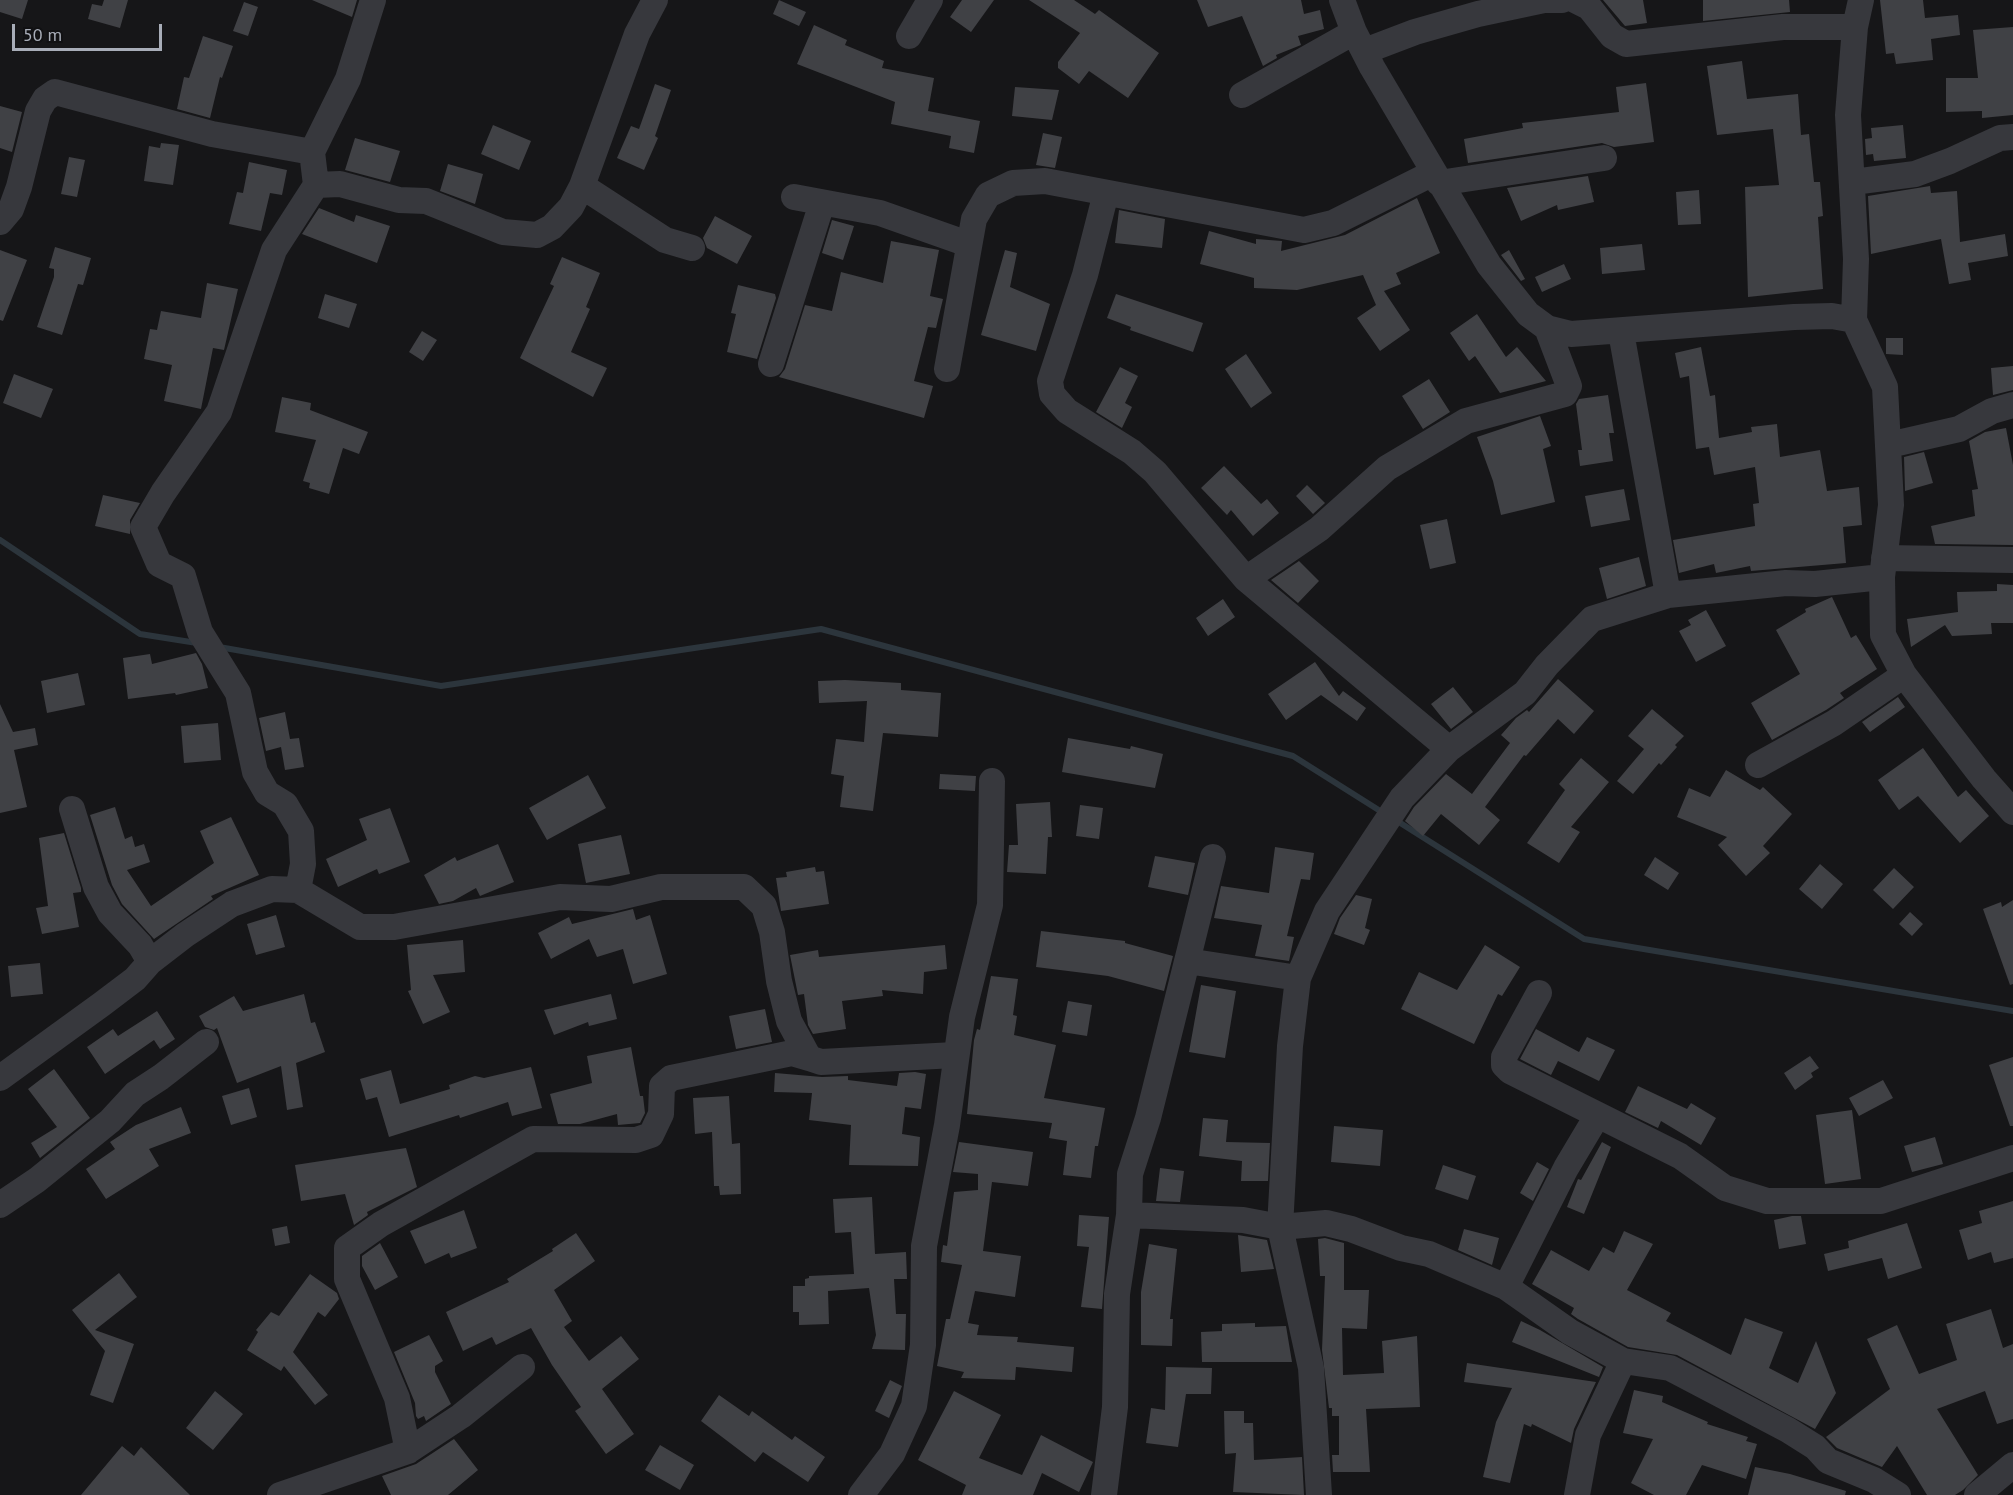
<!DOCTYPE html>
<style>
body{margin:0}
#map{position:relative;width:2013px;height:1495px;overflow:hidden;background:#161618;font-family:"PT Sans",sans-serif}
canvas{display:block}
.scale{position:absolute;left:12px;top:24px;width:150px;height:27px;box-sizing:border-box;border:3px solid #a8adb8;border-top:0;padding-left:8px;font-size:18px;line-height:21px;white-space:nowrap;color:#a8adb8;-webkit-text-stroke:4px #111113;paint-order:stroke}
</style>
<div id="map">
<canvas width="2013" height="1495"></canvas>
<div class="scale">50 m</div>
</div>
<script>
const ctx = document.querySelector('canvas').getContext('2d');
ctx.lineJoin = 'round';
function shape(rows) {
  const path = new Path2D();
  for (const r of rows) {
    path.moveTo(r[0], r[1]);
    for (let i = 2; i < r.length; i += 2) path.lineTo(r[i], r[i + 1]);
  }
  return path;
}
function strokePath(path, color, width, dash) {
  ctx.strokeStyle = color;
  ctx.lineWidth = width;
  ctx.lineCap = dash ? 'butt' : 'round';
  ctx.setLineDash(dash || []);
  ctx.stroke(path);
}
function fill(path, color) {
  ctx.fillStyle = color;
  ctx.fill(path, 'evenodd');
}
const stream = shape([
 [0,540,140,634,197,643],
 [219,647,441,686,821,629,1293,756,1385,814],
 [1394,819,1584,939,2013,1011]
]);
const building = shape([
 [0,0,28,0,22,19,0,12],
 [104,0,128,0,120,28,88,19,92,4,102,6],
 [312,0,357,0,352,17],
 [779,0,806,12,799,26,773,14],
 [962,0,994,0,971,32,950,17],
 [1029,0,1074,0,1095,14,1099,10,1159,53,1128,98,1089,71,1079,84,1058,68,1058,62,1080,33],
 [1197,0,1301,0,1304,14,1320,10,1324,29,1298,36,1301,45,1276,55,1277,58,1263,66,1242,16,1208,27],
 [1603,0,1643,0,1647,23,1625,26],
 [1703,0,1789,0,1790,12,1703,21],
 [1880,0,1923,0,1925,18,1958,15,1960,35,1931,39,1933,60,1896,64,1894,53,1886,54],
 [244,2,258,7,248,36,233,31],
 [814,25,847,40,845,45,884,61,882,68,934,78,928,111,980,121,974,153,949,148,951,136,891,124,895,102,797,64],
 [2013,27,2013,115,1982,118,1982,111,1946,112,1946,78,1978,78,1973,30],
 [203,36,233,46,222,78,220,77,210,118,177,109,184,77,189,78],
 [1742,61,1747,99,1798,94,1801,135,1809,134,1814,182,1820,182,1823,216,1818,217,1823,289,1748,297,1745,187,1779,185,1773,129,1717,135,1707,66],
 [1646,83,1654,142,1614,147,1602,143,1468,163,1464,139,1523,128,1522,123,1619,112,1616,87],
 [655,84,671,90,655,136,658,138,644,170,617,158,631,126,639,129],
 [1015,87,1059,90,1052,120,1012,116],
 [0,106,22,112,12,152,0,148],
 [493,125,531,141,519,170,481,154],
 [1903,125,1906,158,1874,161,1873,154,1866,155,1865,139,1872,138,1871,128],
 [1043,133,1062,137,1055,168,1036,165],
 [355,138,400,151,390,182,345,170],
 [161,143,179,145,173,185,144,181,149,146,160,148],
 [69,157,85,160,77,197,61,194],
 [249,162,287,170,282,195,270,193,261,231,229,224,237,192,243,193],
 [448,164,483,174,475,204,440,191],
 [1588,176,1594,202,1558,210,1557,205,1521,221,1507,188],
 [1930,186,1931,193,1957,191,1960,242,2005,234,2008,256,1968,263,1971,280,1949,284,1941,239,1871,254,1868,196],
 [1699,190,1701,224,1678,225,1676,192],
 [1417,198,1440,253,1396,273,1401,284,1384,291,1410,330,1380,351,1357,318,1376,305,1363,275,1297,290,1254,288,1254,278,1200,264,1209,231,1256,244,1256,239,1282,241,1281,251,1345,235],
 [319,208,354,222,356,215,390,226,377,263,302,234],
 [1119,210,1165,219,1162,248,1115,243],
 [715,216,752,236,737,264,707,248,703,238],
 [832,220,854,226,843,260,822,253],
 [891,241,939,250,930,296,943,299,936,328,928,327,914,381,933,386,924,418,779,377,785,369,805,305,832,311,841,272,883,283],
 [1642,244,1645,270,1602,274,1600,248],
 [55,247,91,258,83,285,78,284,62,335,37,327,54,277,54,269,49,268],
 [0,250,27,260,3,321,0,320],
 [1005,250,1017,253,1010,287,1050,304,1036,351,981,335],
 [1509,250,1525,279,1521,281,1501,255],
 [562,257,600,273,586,307,590,309,571,352,607,368,593,397,520,358,554,286,550,284],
 [1564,264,1571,279,1542,292,1535,277],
 [207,283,238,289,224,350,213,348,201,409,164,401,172,365,144,359,150,329,157,330,161,311,201,318],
 [738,285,775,294,776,298,757,359,727,352,736,314,731,313],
 [325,294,357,304,349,328,318,318],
 [1116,294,1203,323,1193,352,1130,330,1131,327,1107,318],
 [1477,314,1506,357,1517,347,1546,381,1500,393,1475,356,1469,361,1450,333],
 [422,331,437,340,423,361,409,352],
 [1886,338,1903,338,1903,355,1886,354],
 [1701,347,1710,396,1715,395,1719,438,1752,432,1751,427,1777,424,1780,457,1820,450,1827,491,1859,487,1862,525,1843,527,1846,563,1751,571,1750,566,1716,573,1714,564,1679,573,1673,540,1755,526,1753,504,1759,503,1755,467,1714,475,1709,447,1696,449,1689,376,1680,378,1675,353],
 [1246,354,1272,393,1251,408,1225,369],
 [2013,366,2013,390,1993,395,1991,368],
 [1120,367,1138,376,1125,403,1132,407,1122,428,1096,412],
 [14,374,53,389,41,418,3,403],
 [1429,379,1450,412,1423,429,1402,396],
 [1608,395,1614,433,1609,433,1613,461,1580,466,1578,450,1582,450,1576,404,1579,399],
 [282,397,311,403,310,410,368,432,359,454,343,448,329,494,309,488,310,483,303,481,316,440,275,432],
 [1540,416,1551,446,1543,449,1555,502,1501,515,1493,481,1477,437],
 [2006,428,2013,465,2013,545,1935,544,1931,526,1975,516,1972,490,1978,489,1969,441,1985,432],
 [1924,452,1933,483,1905,491,1904,457],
 [1224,466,1261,504,1267,499,1279,513,1253,536,1231,510,1227,515,1201,488],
 [1307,485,1325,503,1313,514,1296,496],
 [1624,489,1630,520,1591,527,1585,496],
 [103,495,140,503,130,520,130,534,95,526],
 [1447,519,1456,563,1430,569,1420,525],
 [1639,557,1646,586,1607,599,1599,568],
 [1299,561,1319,581,1298,603,1271,580],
 [1997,584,2013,585,2013,623,1991,623,1992,634,1952,636,1945,625,1911,647,1907,619,1958,612,1957,592,1997,591],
 [1832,597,1851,638,1856,635,1877,669,1840,693,1844,698,1826,710,1772,740,1751,703,1800,674,1776,630,1806,612,1805,609],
 [1223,599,1235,617,1208,636,1196,618],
 [1706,610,1726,646,1696,662,1679,631,1691,625,1688,620],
 [196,653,202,664,208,688,176,695,175,693,128,699,123,658,150,654,152,664],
 [1315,662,1339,696,1343,691,1366,708,1357,721,1321,695,1286,720,1268,694],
 [78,673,85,705,47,713,41,681],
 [1558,679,1594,711,1574,734,1558,719,1526,756,1524,755,1485,807,1500,820,1479,845,1441,814,1423,836,1405,821,1414,807,1446,774,1472,794,1510,743,1501,735,1516,718,1527,710,1529,712],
 [845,680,901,683,901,690,941,693,938,737,883,733,873,811,840,807,844,776,831,774,836,739,864,742,867,701,819,703,818,681],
 [1453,687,1473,712,1451,729,1431,704],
 [1898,697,1905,707,1870,732,1862,722],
 [0,704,13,732,35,728,38,745,14,750,27,807,0,813],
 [1652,709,1684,736,1675,745,1677,747,1661,765,1659,763,1633,794,1617,781,1644,749,1628,736],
 [285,712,290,739,299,738,304,767,285,770,281,747,266,751,259,718],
 [218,723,221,760,184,763,181,726],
 [1068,738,1130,749,1131,746,1163,754,1155,788,1062,772],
 [1923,748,1958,797,1966,790,1989,816,1960,843,1918,796,1899,810,1878,780],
 [1581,758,1609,782,1571,827,1580,832,1559,863,1527,843,1565,790,1559,784],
 [1726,770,1760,790,1763,787,1792,814,1763,846,1770,853,1746,876,1718,845,1727,837,1677,817,1689,788,1710,797],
 [940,774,976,776,975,791,939,789],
 [588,775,606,808,547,840,529,808],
 [1050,802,1052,837,1048,837,1046,874,1007,872,1009,845,1018,845,1016,804],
 [1080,805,1103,808,1099,839,1076,836],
 [115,807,125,839,132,836,135,847,144,844,150,862,127,870,151,906,214,863,200,831,231,817,259,875,211,896,213,899,154,939,122,904,112,885,90,815],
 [390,808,410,862,379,874,377,869,338,887,326,859,367,840,359,819],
 [64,833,81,888,81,892,73,893,79,927,42,934,36,908,48,906,39,838],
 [621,835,630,874,586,883,578,844],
 [498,844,514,882,480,896,476,888,453,901,439,904,424,875,455,857,457,861],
 [1275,847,1314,853,1310,880,1301,879,1287,936,1294,937,1289,961,1255,956,1262,925,1214,918,1221,886,1269,893],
 [1155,856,1195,863,1188,895,1148,887],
 [1655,857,1679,873,1668,890,1644,875],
 [1820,864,1843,884,1822,909,1799,889],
 [815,867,816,872,824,871,829,904,781,911,776,878,787,877,786,872],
 [1894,868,1914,887,1893,909,1873,890],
 [1356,895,1372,899,1365,928,1370,930,1364,945,1334,934,1340,918],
 [2013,900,2013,984,2010,985,1983,909,2001,902,2002,907],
 [633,909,636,920,650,915,667,974,633,984,623,949,597,957,589,939,551,959,538,933,569,917,572,924],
 [1910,912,1923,924,1912,936,1899,924],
 [276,915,285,947,256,955,247,924],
 [1041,931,1125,941,1125,943,1173,956,1164,991,1108,976,1036,967],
 [463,940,465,972,433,975,450,1012,423,1024,408,991,411,990,407,945],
 [945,945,947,969,924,972,923,994,882,990,883,996,842,1001,846,1029,813,1034,808,1025,804,994,798,995,790,955,818,950,819,957],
 [1485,945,1520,967,1502,996,1498,994,1474,1044,1401,1009,1419,972,1457,990],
 [40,963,43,994,11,997,8,966],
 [991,976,1018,979,1013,1015,1017,1016,1014,1035,1056,1045,1044,1098,1105,1108,1098,1146,1095,1146,1091,1178,1063,1175,1067,1141,1049,1138,1052,1123,967,1114,974,1040,977,1029,980,1030],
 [1201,985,1236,991,1225,1058,1189,1052],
 [304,994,311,1023,315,1022,325,1052,296,1063,303,1107,287,1110,281,1066,237,1083,217,1028,214,1030,205,1027,199,1016,234,996,243,1011],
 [611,994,617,1019,589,1026,588,1022,554,1035,544,1010],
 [1068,1001,1092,1005,1087,1036,1062,1032],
 [765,1009,772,1042,736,1049,729,1016],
 [157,1011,175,1039,160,1049,154,1040,105,1074,87,1047,113,1029,118,1036],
 [1536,1029,1579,1052,1587,1037,1615,1050,1599,1081,1558,1061,1551,1075,1520,1059],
 [631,1047,640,1096,643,1096,645,1113,640,1123,618,1125,617,1114,580,1124,558,1124,550,1094,592,1083,587,1056],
 [1810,1056,1819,1068,1811,1073,1813,1077,1795,1090,1784,1073],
 [2013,1057,2013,1126,2010,1126,1989,1065],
 [531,1067,542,1108,512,1116,508,1102,460,1118,459,1115,389,1137,377,1097,366,1100,360,1079,391,1070,400,1104,450,1089,449,1085,475,1076,484,1078],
 [54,1069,90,1118,40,1158,31,1143,57,1127,28,1089],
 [915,1072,926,1074,921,1109,905,1107,902,1134,920,1137,918,1166,849,1165,851,1125,809,1120,812,1093,774,1092,775,1073,822,1077,848,1076,848,1080,897,1086,899,1073],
 [1883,1080,1893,1098,1859,1116,1849,1098],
 [1638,1086,1687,1109,1691,1103,1716,1118,1701,1145,1661,1121,1658,1128,1625,1112],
 [249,1088,257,1117,231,1125,222,1096],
 [729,1096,732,1144,740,1143,741,1194,720,1195,719,1186,714,1186,712,1132,695,1134,693,1098],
 [181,1107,191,1133,149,1149,159,1166,106,1199,86,1169,115,1149,110,1142,136,1125],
 [1852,1110,1861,1179,1825,1184,1816,1115],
 [1203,1118,1228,1120,1226,1142,1270,1143,1268,1181,1241,1181,1242,1161,1199,1156],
 [1334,1126,1383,1130,1380,1166,1331,1162],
 [1935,1137,1943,1164,1912,1172,1904,1146],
 [959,1142,1033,1152,1028,1186,992,1182,983,1251,1021,1256,1015,1297,975,1291,968,1323,979,1325,977,1335,1018,1337,1017,1342,1074,1347,1072,1372,1016,1367,1015,1380,961,1378,964,1372,937,1366,946,1319,950,1319,962,1265,941,1262,943,1245,947,1246,954,1192,978,1190,978,1174,953,1172],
 [1602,1142,1611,1147,1584,1214,1567,1207,1578,1179,1581,1180],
 [406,1148,417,1187,367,1212,368,1215,354,1225,345,1194,301,1201,295,1165],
 [1537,1162,1549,1169,1533,1201,1520,1193],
 [1443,1165,1476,1176,1468,1200,1435,1189],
 [1160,1168,1184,1171,1180,1202,1156,1201],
 [872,1197,875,1254,906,1252,907,1279,894,1279,896,1314,906,1314,905,1350,872,1349,876,1335,869,1288,828,1291,829,1324,799,1325,799,1312,793,1312,793,1286,805,1286,805,1279,809,1278,809,1276,854,1274,851,1232,835,1233,833,1199],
 [2013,1201,2013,1258,1994,1263,1991,1252,1968,1260,1959,1230,1982,1223,1979,1211],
 [464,1210,477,1248,451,1258,449,1253,425,1264,410,1231],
 [1079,1215,1109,1217,1102,1309,1081,1307,1089,1247,1077,1246],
 [1792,1216,1801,1216,1806,1244,1779,1249,1774,1220],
 [1907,1223,1922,1268,1888,1279,1882,1258,1828,1271,1824,1254,1849,1248,1848,1241],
 [287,1226,290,1243,275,1246,272,1229],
 [1464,1229,1499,1238,1492,1265,1458,1250],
 [1624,1231,1653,1244,1627,1290,1671,1313,1666,1321,1731,1355,1745,1318,1783,1332,1769,1368,1798,1383,1816,1341,1836,1393,1815,1429,1677,1355,1628,1347,1578,1319,1571,1314,1574,1308,1532,1284,1551,1250,1589,1271,1603,1247,1614,1253],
 [576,1233,595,1261,554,1290,572,1321,564,1327,589,1361,621,1336,639,1359,602,1389,634,1434,606,1454,575,1411,581,1407,552,1365,531,1328,496,1345,492,1337,463,1351,446,1312,509,1282,507,1279,553,1251,552,1249],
 [1238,1235,1267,1240,1274,1269,1241,1272],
 [1325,1238,1344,1243,1344,1290,1369,1290,1367,1329,1342,1328,1343,1375,1384,1373,1382,1341,1417,1336,1420,1407,1366,1409,1370,1472,1333,1472,1332,1455,1339,1455,1339,1416,1332,1416,1332,1408,1329,1408,1322,1350,1325,1276,1320,1276,1318,1239],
 [380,1243,398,1277,375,1290,362,1266,362,1256],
 [1149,1244,1177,1249,1170,1319,1173,1319,1172,1346,1141,1345,1141,1292],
 [119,1273,137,1297,95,1330,134,1344,113,1403,90,1395,105,1351,72,1310],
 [310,1274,337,1293,339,1299,325,1317,318,1312,293,1352,328,1395,315,1405,284,1366,281,1371,247,1350,258,1332,256,1330,271,1312,279,1316],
 [1991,1309,2003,1348,2013,1344,2013,1419,1997,1424,1985,1391,1937,1409,1978,1475,1963,1490,1955,1495,1927,1495,1897,1446,1882,1467,1837,1448,1826,1437,1890,1389,1867,1339,1897,1325,1919,1374,1957,1360,1946,1324],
 [1521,1321,1540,1330,1603,1367,1599,1377,1512,1342],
 [1255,1323,1255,1327,1286,1326,1292,1362,1202,1362,1201,1332,1222,1331,1222,1324],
 [429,1335,443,1361,435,1366,435,1372,451,1404,426,1421,424,1416,418,1419,416,1416,415,1403,394,1352],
 [1467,1363,1596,1382,1574,1429,1571,1443,1532,1424,1531,1427,1524,1424,1510,1483,1483,1477,1496,1422,1512,1388,1464,1382],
 [1166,1367,1212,1368,1211,1394,1186,1394,1178,1447,1146,1443,1151,1408,1165,1410],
 [890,1380,902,1386,889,1418,875,1411],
 [1634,1390,1663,1396,1662,1402,1708,1422,1707,1424,1748,1437,1746,1441,1757,1444,1746,1479,1702,1465,1686,1495,1654,1495,1631,1483,1653,1439,1623,1433],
 [215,1391,243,1414,213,1450,186,1428],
 [954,1391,1001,1415,979,1458,1022,1475,1041,1435,1093,1462,1079,1492,1042,1473,1033,1495,962,1495,966,1485,918,1460],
 [719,1395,749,1416,752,1411,792,1440,795,1436,825,1457,808,1482,763,1452,755,1462,701,1421],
 [1224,1411,1244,1411,1244,1423,1253,1423,1254,1460,1302,1457,1304,1495,1233,1492,1236,1453,1225,1454],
 [454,1439,478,1470,448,1495,391,1495,382,1476,416,1464],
 [660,1445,694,1465,680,1490,645,1470],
 [122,1446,134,1456,141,1447,190,1495,81,1495],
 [1755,1467,1790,1474,1846,1491,1845,1495,1748,1495]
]);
const minor = shape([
 [1342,0,1354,32,1372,67,1489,265,1528,314,1547,328,1571,334,1794,317,1832,316,1854,320,1885,387,1891,505,1882,577,1883,635,1904,675,1984,779,2013,812],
 [1575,0,1589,7,1612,36,1626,44,1783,27,1855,27],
 [909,36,930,0],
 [1365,51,1415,32,1478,14,1544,0,1562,0],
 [1242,95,1354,32],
 [1853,182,1915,174,1950,161,2000,138,2013,137],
 [1439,183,1604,158],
 [316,185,340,184,399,200,426,201,503,232,537,235,552,227,571,207,582,186,637,34,655,0],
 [582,186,665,240,692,248],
 [1106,193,1085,275,1050,381,1052,394,1067,411,1132,452,1155,472,1246,579,1449,749],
 [794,197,880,213,968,244],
 [0,222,11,209,19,187,38,111,45,99,55,92,212,134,312,152],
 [1854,320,1856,259,1848,115,1855,27,1861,0],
 [1621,332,1668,595],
 [771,364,822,203],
 [947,369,974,219,988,195,1013,183,1045,181,1304,230,1333,223,1433,173],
 [1889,445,1959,429,1992,411,2013,405],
 [1884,558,2013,560],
 [1246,579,1319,529,1387,468,1466,421,1565,394,1569,386,1547,328],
 [1758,765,1834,723,1904,675],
 [72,809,96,887,110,913,140,945,150,962],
 [298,890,303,864,301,831,285,804,267,793,255,772,238,693,200,632,183,576,159,564,143,527,163,493,219,412,274,250,316,185,312,152,348,79,373,0],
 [1187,961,1298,978],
 [1539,993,1504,1057,1504,1065,1510,1071,1680,1156,1725,1188,1767,1201,1881,1201,2013,1158],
 [0,1078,102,1004,135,979,150,962,185,935,232,904,272,889,298,890,360,927,394,927,560,897,611,899,661,887,744,887,764,906,772,932,779,981,789,1021,809,1058,821,1062,955,1055],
 [0,1205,37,1180,110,1121,135,1094,161,1077,206,1042],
 [1129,1215,1243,1220,1280,1227,1326,1223,1351,1229,1401,1248,1429,1254,1506,1287,1570,1332,1623,1361,1670,1368,1788,1430,1815,1447,1828,1461,1874,1480,1898,1495],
 [1506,1287,1566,1168,1597,1116],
 [408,1451,397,1398,347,1279,347,1248,381,1224,533,1139,636,1140,651,1135,661,1114,662,1086,671,1078,792,1053,809,1058],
 [280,1495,408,1451,461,1416,522,1367],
 [861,1495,892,1454,914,1406,923,1345,924,1246,947,1125,962,1017,990,905,992,781],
 [1104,1495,1115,1407,1117,1294,1129,1215,1130,1174,1148,1118,1213,857],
 [1319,1495,1311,1368,1280,1227,1290,1046,1298,978,1327,911,1402,798,1449,749,1525,693,1547,665,1592,619,1668,595,1786,583,1815,584,1882,577],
 [1577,1495,1588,1435,1623,1361],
 [1977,1495,2013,1465]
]);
strokePath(stream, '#2c353c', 6);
fill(building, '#404145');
strokePath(minor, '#37383d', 26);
</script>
